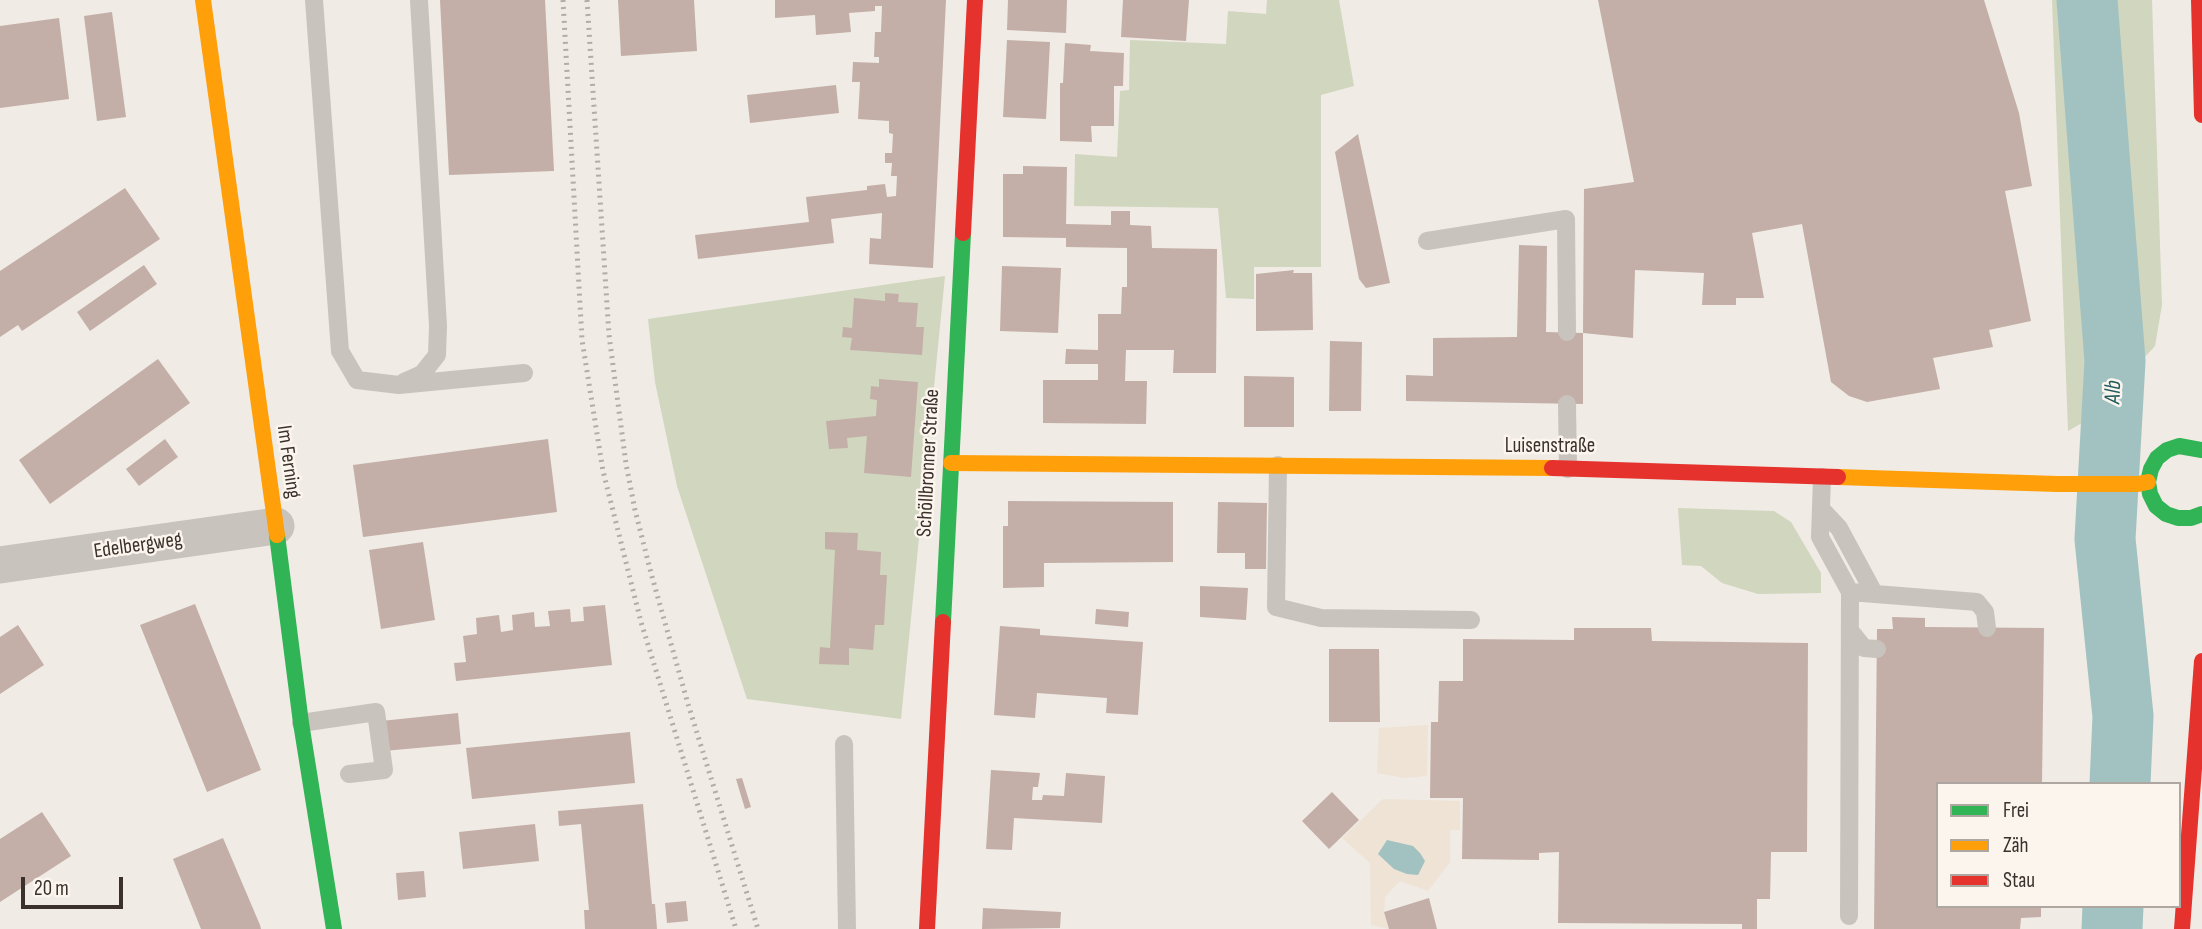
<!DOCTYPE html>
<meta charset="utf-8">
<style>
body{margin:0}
#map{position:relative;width:2202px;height:929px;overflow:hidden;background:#f0ebe5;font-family:"Sofia Sans Condensed",sans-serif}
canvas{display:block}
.legend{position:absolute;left:1936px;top:782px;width:245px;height:126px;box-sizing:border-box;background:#fbf5ee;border:2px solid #aea6a0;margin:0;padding:9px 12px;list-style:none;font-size:21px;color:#3b302b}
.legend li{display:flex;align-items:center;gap:14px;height:35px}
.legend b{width:35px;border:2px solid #aea6a0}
.scale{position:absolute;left:21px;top:877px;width:102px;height:32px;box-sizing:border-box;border:4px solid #3b302b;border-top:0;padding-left:9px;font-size:21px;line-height:24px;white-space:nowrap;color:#3b302b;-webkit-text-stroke:5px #fbf5ee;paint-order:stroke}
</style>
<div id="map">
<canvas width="2202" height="929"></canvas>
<ul class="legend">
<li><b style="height:9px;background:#30b455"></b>Frei</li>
<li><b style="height:9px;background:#ff9f0a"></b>Zäh</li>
<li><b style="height:9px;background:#e5322d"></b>Stau</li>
</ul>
<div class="scale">20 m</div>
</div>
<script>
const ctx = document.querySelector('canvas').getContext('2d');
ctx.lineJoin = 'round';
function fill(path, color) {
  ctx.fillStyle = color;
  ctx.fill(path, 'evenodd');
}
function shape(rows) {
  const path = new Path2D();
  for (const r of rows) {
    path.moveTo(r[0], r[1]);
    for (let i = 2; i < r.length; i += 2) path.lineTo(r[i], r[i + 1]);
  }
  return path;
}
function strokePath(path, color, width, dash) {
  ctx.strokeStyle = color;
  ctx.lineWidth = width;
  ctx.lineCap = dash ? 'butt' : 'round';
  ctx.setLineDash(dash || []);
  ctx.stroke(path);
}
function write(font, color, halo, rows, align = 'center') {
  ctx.font = font + ' "Sofia Sans Condensed",sans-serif';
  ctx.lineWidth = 5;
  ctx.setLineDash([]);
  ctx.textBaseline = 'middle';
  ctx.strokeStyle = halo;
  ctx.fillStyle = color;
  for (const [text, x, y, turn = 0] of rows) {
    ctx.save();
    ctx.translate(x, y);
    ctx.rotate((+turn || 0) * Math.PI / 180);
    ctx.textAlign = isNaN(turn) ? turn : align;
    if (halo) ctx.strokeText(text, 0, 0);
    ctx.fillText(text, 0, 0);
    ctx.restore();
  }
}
const green = shape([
 [1267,0,1339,0,1354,86,1321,95,1321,267,1254,267,1254,299,1226,298,1218,208,1074,206,1075,154,1117,157,1120,91,1129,90,1130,40,1226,44,1228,11,1266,14],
 [2052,0,2078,0,2084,72,2097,361,2094,416,2068,431],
 [2107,0,2152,0,2162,305,2155,346,2131,372],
 [945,276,901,719,747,699,677,486,655,382,648,319],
 [1678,508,1774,511,1791,522,1821,573,1821,593,1758,594,1722,583,1701,566,1682,565]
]);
const plaza = shape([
 [1428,725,1427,776,1404,778,1377,773,1379,728],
 [1383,799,1460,801,1460,830,1450,830,1450,862,1428,891,1400,881,1385,897,1384,912,1389,929,1371,925,1370,863,1342,838]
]);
const water = shape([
 [1387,840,1413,846,1420,853,1425,861,1418,875,1407,874,1394,869,1378,854]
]);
const river = shape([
 [2087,0,2115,361,2105,539,2123,716,2120,784],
 [2112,929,2113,906]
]);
const building = shape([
 [440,0,545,0,554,171,449,175],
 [618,0,694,0,697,51,621,56],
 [775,0,946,0,933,268,869,264,870,238,881,239,882,213,831,219,834,243,698,259,695,235,809,222,806,197,867,190,867,186,885,184,887,197,896,196,897,176,891,176,892,163,885,163,885,153,892,153,893,134,889,133,889,121,858,119,860,82,852,82,853,62,879,63,879,57,874,57,875,32,881,32,882,6,875,6,875,11,849,13,851,32,816,35,815,15,775,18],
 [1008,0,1067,0,1066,33,1007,30],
 [1123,0,1189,0,1186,41,1121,37],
 [1598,0,1984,0,2019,113,2032,186,2005,191,2031,321,1989,330,1993,347,1933,358,1940,389,1867,402,1849,396,1831,382,1802,224,1752,233,1764,298,1736,298,1736,305,1702,305,1704,273,1635,270,1633,338,1583,333,1584,189,1634,182],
 [112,12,126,117,97,121,84,16],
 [59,18,69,99,0,108,0,26],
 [1007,40,1050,42,1046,119,1003,117],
 [1065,43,1091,45,1090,51,1124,53,1123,86,1114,86,1114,126,1091,126,1092,142,1060,141,1060,83,1063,83],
 [836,85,839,113,750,123,747,95],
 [1358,134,1390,283,1366,288,1359,279,1335,152],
 [1023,166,1067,167,1066,224,1111,225,1111,211,1130,211,1130,225,1151,226,1152,248,1217,249,1216,373,1173,373,1174,350,1126,350,1125,381,1147,381,1146,424,1043,423,1043,380,1098,380,1098,364,1065,364,1066,349,1098,350,1098,314,1121,314,1122,287,1127,287,1127,248,1066,247,1066,238,1003,237,1003,174,1023,174],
 [125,188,160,239,22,331,18,325,0,337,0,271],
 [1519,245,1547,246,1546,332,1583,333,1583,404,1406,401,1406,375,1433,376,1433,338,1517,337],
 [144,265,157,284,90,331,77,312],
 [1002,266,1061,268,1058,333,1000,331],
 [1294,270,1293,273,1312,273,1313,330,1256,331,1256,274],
 [885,293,899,294,898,302,918,303,916,327,924,327,922,355,850,350,852,338,842,337,843,327,852,328,854,298,885,301],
 [1330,341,1362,342,1361,411,1329,411],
 [158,359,190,403,50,504,19,460],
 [1244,376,1294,377,1294,427,1244,427],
 [879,379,918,382,911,477,864,473,867,436,847,438,848,448,829,449,826,421,876,416,877,400,870,399,871,386,879,387],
 [165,439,178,457,139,486,126,469],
 [548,439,557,512,363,537,353,465],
 [1008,501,1173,502,1173,562,1044,563,1044,587,1003,588,1003,526,1008,526],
 [1218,502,1267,503,1266,569,1245,569,1245,553,1217,553],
 [825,532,858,533,857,550,881,552,880,575,887,575,884,625,875,625,873,650,849,648,849,665,819,664,820,647,830,648,835,550,825,549],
 [423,542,435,620,381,629,369,550],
 [1200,586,1248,588,1246,620,1200,617],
 [195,604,261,770,207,792,140,625],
 [605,605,612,665,456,681,454,663,466,662,463,636,477,634,476,618,499,615,501,632,513,630,512,615,534,612,535,627,550,626,548,611,570,609,571,622,584,621,583,607],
 [1096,609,1129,612,1128,627,1095,624],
 [1892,617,1925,618,1925,627,2044,628,2042,784,1938,784,1938,906,2041,906,2041,917,2021,918,2020,929,1874,929,1877,629,1893,629],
 [18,625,44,665,0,694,0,637],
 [1000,626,1040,629,1040,635,1143,642,1138,715,1106,713,1107,698,1037,693,1035,718,994,715],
 [1574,628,1651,628,1652,641,1808,643,1807,852,1771,852,1770,899,1757,899,1757,929,1742,929,1742,924,1558,923,1559,852,1539,853,1539,860,1462,859,1463,798,1430,798,1431,722,1438,722,1439,681,1463,681,1463,639,1574,640],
 [1329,649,1379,649,1380,722,1329,722],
 [458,713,461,744,384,751,381,721],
 [630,732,635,783,472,799,466,748],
 [991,770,1040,773,1038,787,1033,787,1032,800,1042,800,1043,795,1064,796,1066,773,1105,776,1102,823,1014,818,1012,850,986,849],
 [742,778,751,807,745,809,736,779],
 [1332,792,1359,820,1329,849,1302,821],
 [643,804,652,904,655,904,657,929,585,929,584,910,589,910,581,824,559,826,558,811],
 [42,812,71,856,0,902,0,839],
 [535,824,539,861,463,869,459,832],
 [223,838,260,925,261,929,201,929,173,859],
 [424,871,426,897,398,900,396,873],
 [1429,898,1437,929,1389,929,1384,912],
 [686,901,688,921,667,923,665,903],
 [983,908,1061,912,1060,928,982,929]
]);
const lane = shape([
 [314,0,340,351,357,380,399,385,524,373],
 [1427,241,1566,219,1567,332],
 [404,382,422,374,437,355,438,326,419,0],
 [1567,404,1568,469],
 [1278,465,1276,607,1321,618,1471,620],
 [1822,477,1820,537,1850,592,1977,602,1985,612,1987,628],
 [1823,511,1839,528,1874,593],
 [1851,632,1864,648,1877,649],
 [301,723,376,712,384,770,349,774],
 [844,744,847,929],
 [1849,916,1850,592]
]);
const street = shape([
 [0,565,276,526]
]);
const fast = shape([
 [2202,450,2179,446,2167,450,2157,458,2151,469,2148,482,2150,494,2156,506,2166,514,2178,518,2191,518,2202,514],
 [277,535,301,723,334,929],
 [943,622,963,233]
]);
const slow = shape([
 [203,0,277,535],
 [951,463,1552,468],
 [1838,477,2057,484,2138,484,2148,482]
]);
const jam = shape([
 [2199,0,2202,115],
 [963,233,975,0],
 [1552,468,1838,477],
 [927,929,943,622],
 [2182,929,2202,661]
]);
const rail = shape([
 [563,0,582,340,603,471,641,622,736,929],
 [587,0,609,335,626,464,635,510,651,573,688,704,758,929]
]);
const streetNames = [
 ["Luisenstraße",1550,447],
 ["Im Ferning",288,462,82],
 ["Schöllbronner Straße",929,463,-87],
 ["Edelbergweg",138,546,-8]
];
const waterNames = [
 ["Alb",2114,392,-87]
];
fill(green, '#d1d6bf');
fill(plaza, '#eee3d5');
fill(water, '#a1c2c1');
strokePath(river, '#a1c2c1', 61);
fill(building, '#c3afa7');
strokePath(lane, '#c9c3be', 18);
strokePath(street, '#c9c3be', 37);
strokePath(fast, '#30b455', 16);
strokePath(slow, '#ff9f0a', 16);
strokePath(jam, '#e5322d', 16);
strokePath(rail, '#b1aca8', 5, [2, 5]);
write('21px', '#3b302b', '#fbf5ee', streetNames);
write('italic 23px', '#1f5a5e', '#fbf5ee', waterNames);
</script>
